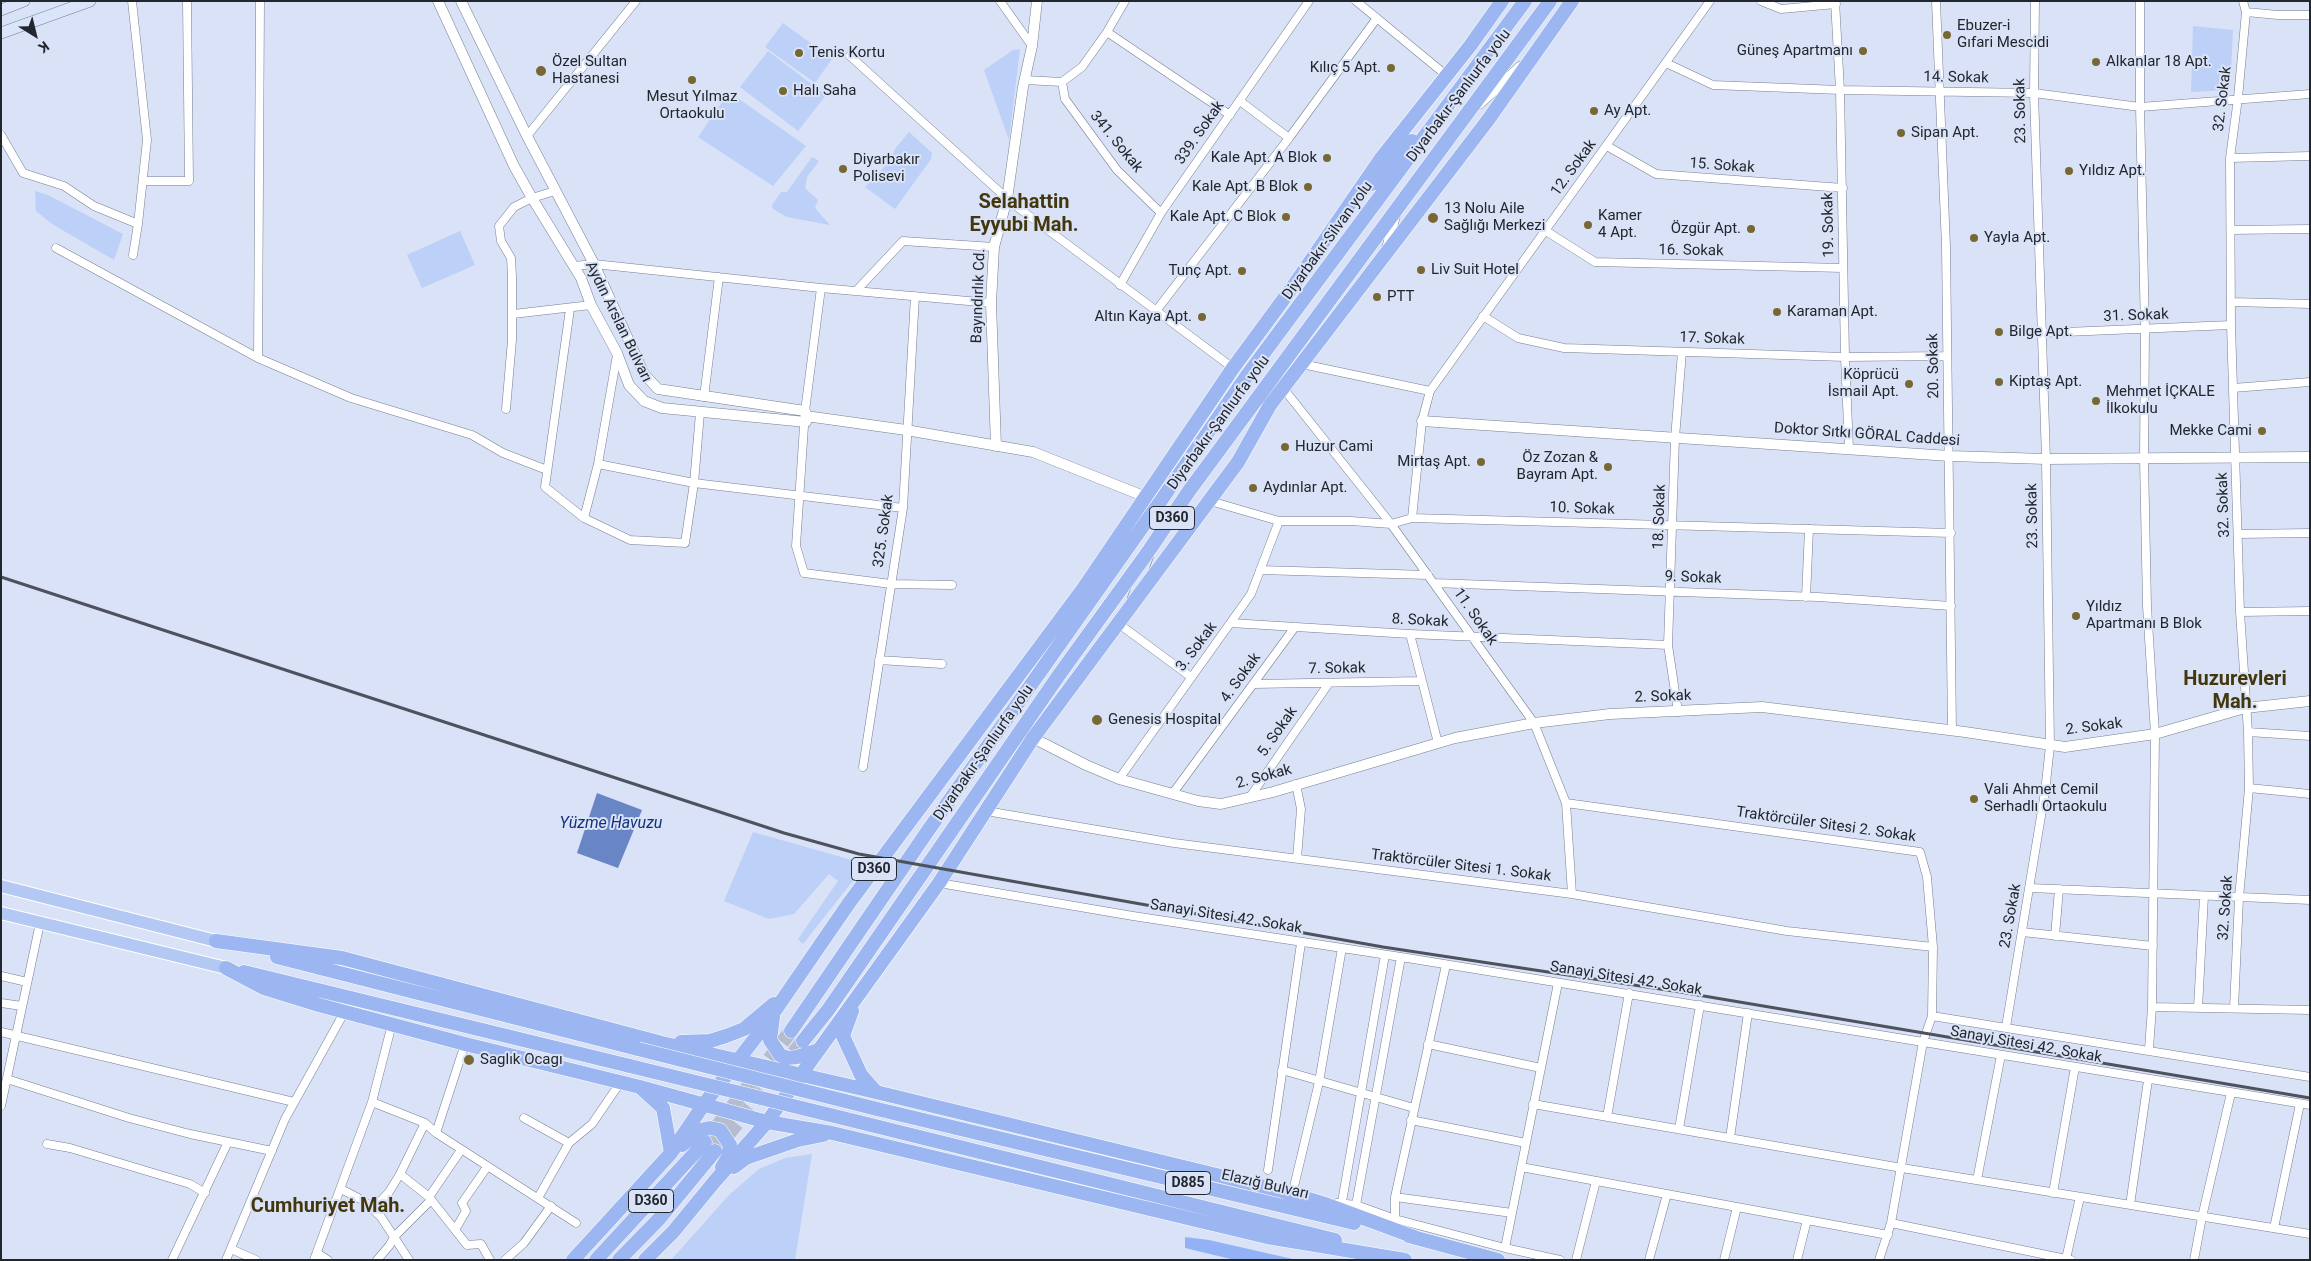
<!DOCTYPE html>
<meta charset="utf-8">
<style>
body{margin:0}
#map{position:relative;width:2311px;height:1261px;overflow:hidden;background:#d9e2f6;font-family:Roboto,sans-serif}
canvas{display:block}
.frame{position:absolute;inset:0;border:2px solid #22262d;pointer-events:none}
.north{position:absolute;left:10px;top:10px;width:50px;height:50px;-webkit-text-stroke:4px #d9e2f6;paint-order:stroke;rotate:144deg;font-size:14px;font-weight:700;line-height:20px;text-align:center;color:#22262d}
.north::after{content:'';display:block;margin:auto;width:18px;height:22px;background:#22262d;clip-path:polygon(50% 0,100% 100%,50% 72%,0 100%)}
</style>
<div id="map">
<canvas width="2311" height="1261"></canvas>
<div class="frame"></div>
<div class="north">K</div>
</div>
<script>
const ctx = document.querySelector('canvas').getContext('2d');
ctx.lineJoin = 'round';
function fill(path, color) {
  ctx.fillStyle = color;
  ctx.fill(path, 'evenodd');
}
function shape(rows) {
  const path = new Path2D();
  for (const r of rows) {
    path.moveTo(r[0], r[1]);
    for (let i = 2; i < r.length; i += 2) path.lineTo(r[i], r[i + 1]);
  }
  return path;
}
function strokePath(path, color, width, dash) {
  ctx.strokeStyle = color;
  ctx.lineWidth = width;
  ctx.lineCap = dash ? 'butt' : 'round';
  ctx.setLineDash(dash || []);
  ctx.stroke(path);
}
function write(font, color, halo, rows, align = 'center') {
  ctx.font = font + ' Roboto,sans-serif';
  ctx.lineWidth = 4;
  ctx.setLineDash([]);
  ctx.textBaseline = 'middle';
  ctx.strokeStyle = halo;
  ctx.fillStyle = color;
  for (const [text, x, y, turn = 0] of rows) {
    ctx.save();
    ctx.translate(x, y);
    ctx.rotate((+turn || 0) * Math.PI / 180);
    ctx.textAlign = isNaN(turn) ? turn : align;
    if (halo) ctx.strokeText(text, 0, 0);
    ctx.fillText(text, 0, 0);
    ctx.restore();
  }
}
const green = shape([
 [783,23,832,59,815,83,765,47],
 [2193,26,2233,30,2230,90,2191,92],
 [1020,49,1009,140,984,70,1013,50],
 [768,51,826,95,798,131,740,87],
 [729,92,806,146,773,186,698,137],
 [909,132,932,153,931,159,895,209,865,187,890,161,895,149],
 [812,157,819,161,807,177,805,188,818,200,815,208,830,225,787,217,773,209,772,205,781,192,787,192],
 [35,191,48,195,123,234,114,260,52,224,36,211],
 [460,231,475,265,422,288,407,255],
 [753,832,866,864,803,944,798,939,838,881,829,874,794,914,769,919,724,901],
 [812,1154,795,1260,671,1260,729,1195,759,1169,785,1158]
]);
const forest = shape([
 [1185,1237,1209,1240,1297,1260,1235,1260,1185,1248]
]);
const water = shape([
 [597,793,642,810,618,868,577,853]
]);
const trunkTunnel = shape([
 [705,1142,791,1031],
 [715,1151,803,1041]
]);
const minor = shape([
 [132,1,147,140,138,224,133,255],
 [1000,1,1032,46],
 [1356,1,1446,75],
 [1761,1,1781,9,1836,4],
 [1835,1,1840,90,1845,357,1849,449],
 [1936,1,1946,247,1952,731],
 [2140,1,2140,107,2145,330,2144,459,2147,606,2155,734,2152,1007,2149,1049],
 [2246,12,2278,15,2310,15],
 [1107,32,1230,115],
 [850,56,1012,203,1233,368],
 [1666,63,1713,85,1840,90,2034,93,2140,107,2310,94],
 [1025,80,1062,82,1082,67,1107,32,1125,1],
 [1062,82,1065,99,1117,170,1161,213],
 [1240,101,1289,138],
 [1,135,23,173,64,186,94,206,138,224],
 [527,136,636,1],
 [1607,146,1656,174,1843,188],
 [2230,158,2310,156],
 [143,181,189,181,187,1],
 [2231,230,2310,229],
 [1546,231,1595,262,1843,268],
 [56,248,258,358,260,1],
 [574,266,594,264,821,288,991,303],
 [1120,285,1161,213,1309,1],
 [821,288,805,411,796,546,804,573,891,584,952,585],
 [856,291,903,241,994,247],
 [2231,302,2310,304],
 [570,309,545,487,584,518,630,540,685,543,694,483,700,413],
 [1156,311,1289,138,1377,18],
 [513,314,591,305],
 [1483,316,1518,338,1564,348,1845,357,1947,356],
 [2042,333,2231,325],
 [258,358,351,398,472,435,503,453,547,470],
 [1302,364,1430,391],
 [1283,388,1391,524,1534,723,1566,803,1572,894],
 [2233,388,2310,382],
 [704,397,719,277],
 [506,409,512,340,512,277,511,258,501,241,499,226,514,207,532,198,555,191],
 [598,464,694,483,903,508],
 [1217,503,1279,521,1351,521,1391,524,1412,518,1951,533],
 [584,518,598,464,617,355],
 [1412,518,1422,421,1430,391,1710,1],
 [2239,534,2310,533],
 [1260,570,1428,575],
 [1434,583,1818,597,1951,606],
 [1806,597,1809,529],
 [2240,612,2310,611],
 [1231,623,1410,634,1668,645],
 [1119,624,1191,677],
 [1410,634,1438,743],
 [879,660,942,664],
 [1254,684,1422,681],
 [1678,712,1668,645,1675,438,1682,352],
 [2248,732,2310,736],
 [863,767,903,508,915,296],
 [1119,779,1251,594,1279,521],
 [1296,784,1301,809,1297,858],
 [2249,788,2310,794],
 [1173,793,1295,627],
 [1250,797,1329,683],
 [1566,803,1920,852,1927,877,1933,947,1932,1016,1923,1042,1891,1223,1879,1260],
 [986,811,1174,843,1572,894,1787,931,1933,947],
 [939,883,1133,916,1401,957,2310,1105],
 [2030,888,2310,900],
 [2022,932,2153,946],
 [2055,936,2059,889],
 [1,976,27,982],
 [1,1003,22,1006],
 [2152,1007,2310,1010],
 [2198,1008,2204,896],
 [2234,1008,2239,898,2249,788,2248,732,2240,612,2231,325,2230,158,2238,98,2246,12,2243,1],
 [1932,1016,2310,1077],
 [2006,1027,2045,792,2050,746,2046,459,2034,93,2035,1],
 [1,1032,294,1102],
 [1428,1044,1541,1068],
 [1282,1070,1414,1108],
 [7,1079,129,1118,190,1134,272,1151],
 [372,1102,425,1123,436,1133,465,1044],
 [1533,1104,1902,1168,2310,1234],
 [1,1106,40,923],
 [1607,1117,1629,993],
 [524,1118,569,1143],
 [1411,1120,1526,1143],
 [425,1123,400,1174,429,1197,467,1245,481,1244,490,1260],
 [1679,1129,1700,1005],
 [436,1133,576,1223],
 [1730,1138,1748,1013],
 [47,1144,70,1148,190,1184,205,1193],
 [1521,1167,1888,1235],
 [1268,1170,1301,943],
 [1977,1180,2001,1055],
 [341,1189,364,1201,381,1217,409,1260],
 [2053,1193,2075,1067],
 [1292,1195,1319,1082,1342,948],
 [429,1197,461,1150],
 [1395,1197,1512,1213],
 [538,1198,569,1143,592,1124,620,1083],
 [1342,1202,1385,955],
 [1337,1203,1356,1205,1395,1219,1505,1248,1560,1260],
 [1356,1205,1401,957],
 [2130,1205,2148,1080],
 [373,1209,389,1192,400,1174],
 [1395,1219,1395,1197,1446,965],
 [1891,1223,2071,1260],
 [2274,1228,2300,1104],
 [455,1230,466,1211,462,1203,487,1167],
 [1505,1248,1558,983],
 [231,1249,256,1260],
 [317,1253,328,1260],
 [2066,1259,2080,1197],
 [172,1260,228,1142],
 [226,1260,285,1119,345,1011],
 [314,1260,372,1102,392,1024],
 [377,1260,389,1246,395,1236,431,1200],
 [505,1260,524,1243,551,1206],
 [1576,1260,1596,1181],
 [1649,1260,1667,1194],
 [1724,1260,1737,1207],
 [1797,1260,1807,1220],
 [2194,1260,2202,1217,2231,1093]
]);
const tertiary = shape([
 [438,1,514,166,532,198,581,278,591,305,617,353,629,385,644,401,662,408,806,422],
 [461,1,527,136,594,264,644,374,658,389,805,411],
 [1479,104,1520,67],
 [1387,249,1395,215],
 [806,416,906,430,1033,452,1146,497],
 [1422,421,1950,456,2046,459,2310,457],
 [996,446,991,303,994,247,1007,199,1023,87,1032,46,1037,1],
 [1033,738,1086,765,1119,779,1198,801,1221,804,1273,792,1455,738,1534,723,1610,714,1762,707,1965,732,2065,747,2155,734,2245,708,2310,701]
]);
const secondary = shape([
 [1,10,24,1],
 [1,33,90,1],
 [1133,599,1148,555]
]);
const primary = shape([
 [1,886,216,941],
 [1,913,226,968]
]);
const trunk = shape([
 [1372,184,1412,141],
 [216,941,342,958,662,1043,876,1092,1282,1191,1325,1204,1417,1238],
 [277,957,638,1049],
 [226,968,264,988,319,1005,465,1044,640,1087,663,1108,671,1153,573,1260],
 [244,972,630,1066],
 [852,1011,843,1036,861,1075,876,1092],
 [773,1017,770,1040,780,1055,787,1058,797,1057,819,1050],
 [791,1031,927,832,1160,502,1246,377,1525,1],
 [803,1041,828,1010,1059,675,1150,549,1189,491,1550,1],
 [681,1042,710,1041,726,1036,744,1029,774,1004],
 [640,1087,767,1122,832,1133,1267,1237,1405,1260],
 [877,1109,1354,1223],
 [867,1124,1335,1240],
 [682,1145,700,1130,710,1128,720,1130,730,1145,728,1157,722,1167],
 [671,1153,704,1104,763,1028,849,903,1083,589,1233,368,1294,285,1382,157,1470,46,1502,1],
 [734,1167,746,1158,798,1140,823,1135],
 [1409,1236,1498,1260],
 [596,1260,705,1142],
 [619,1260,659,1219,715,1151],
 [645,1260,673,1232,715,1181,767,1122,939,883,1033,738,1238,462,1270,405,1488,120,1572,1]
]);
const rail = shape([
 [1,577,784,833,859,854,1383,947,1680,992,2310,1098]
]);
const trunkBridge = shape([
 [638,1049,877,1109],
 [630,1066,867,1124]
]);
const markers = [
 [1947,35,5,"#766735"],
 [1863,51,5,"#766735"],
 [799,53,5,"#766735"],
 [2096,62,5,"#766735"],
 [1391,68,5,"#766735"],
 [541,71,6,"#766735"],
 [692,80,5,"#766735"],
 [783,91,5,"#766735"],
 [1594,111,5,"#766735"],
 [1901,133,5,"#766735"],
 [1327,158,5,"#766735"],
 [843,169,5,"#766735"],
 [2069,171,5,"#766735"],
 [1308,187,5,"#766735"],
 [1286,217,5,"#766735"],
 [1433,218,6,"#766735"],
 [1588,225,5,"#766735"],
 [1751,229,5,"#766735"],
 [1974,238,5,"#766735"],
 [1421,270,5,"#766735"],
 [1242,271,5,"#766735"],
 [1377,297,5,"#766735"],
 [1777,312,5,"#766735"],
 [1202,317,5,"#766735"],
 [1999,332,5,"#766735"],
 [1999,382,5,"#766735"],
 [1909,384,5,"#766735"],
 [2096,401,5,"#766735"],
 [2262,431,5,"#766735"],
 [1285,447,5,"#766735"],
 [1481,462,5,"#766735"],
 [1608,467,5,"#766735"],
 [1253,488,5,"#766735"],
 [2076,616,5,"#766735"],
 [1097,720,6,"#766735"],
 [1974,799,5,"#766735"],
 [469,1060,6,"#766735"]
];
const shields = [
 [1172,518,45],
 [874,869,45],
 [1188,1183,45],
 [651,1201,45]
];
const shieldNames = [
 ["D360",1172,518],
 ["D360",874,869],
 ["D885",1188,1183],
 ["D360",651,1201]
];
const poiNames = [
 ["Ebuzer-i",1957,26],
 ["Gıfari Mescidi",1957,43],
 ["Güneş Apartmanı",1853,51,"right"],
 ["Tenis Kortu",809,53],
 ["Özel Sultan",552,62],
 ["Hastanesi",552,79],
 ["Alkanlar 18 Apt.",2106,62],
 ["Kılıç 5 Apt.",1381,68,"right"],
 ["Halı Saha",793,91],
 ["Mesut Yılmaz",692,97,"center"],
 ["Ortaokulu",692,114,"center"],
 ["Ay Apt.",1604,111],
 ["Sipan Apt.",1911,133],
 ["Kale Apt. A Blok",1317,158,"right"],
 ["Diyarbakır",853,160],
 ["Polisevi",853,177],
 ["Yıldız Apt.",2079,171],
 ["Kale Apt. B Blok",1298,187,"right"],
 ["13 Nolu Aile",1444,209],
 ["Sağlığı Merkezi",1444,226],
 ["Kamer",1598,216],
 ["4 Apt.",1598,233],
 ["Kale Apt. C Blok",1276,217,"right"],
 ["Özgür Apt.",1741,229,"right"],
 ["Yayla Apt.",1984,238],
 ["Liv Suit Hotel",1431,270],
 ["Tunç Apt.",1232,271,"right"],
 ["PTT",1387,297],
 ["Karaman Apt.",1787,312],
 ["Altın Kaya Apt.",1192,317,"right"],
 ["Bilge Apt.",2009,332],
 ["Köprücü",1899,375,"right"],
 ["İsmail Apt.",1899,392,"right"],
 ["Kiptaş Apt.",2009,382],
 ["Mehmet İÇKALE",2106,392],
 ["İlkokulu",2106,409],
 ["Mekke Cami",2252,431,"right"],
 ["Huzur Cami",1295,447],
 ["Öz Zozan &",1598,458,"right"],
 ["Bayram Apt.",1598,475,"right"],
 ["Mirtaş Apt.",1471,462,"right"],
 ["Aydınlar Apt.",1263,488],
 ["Yıldız",2086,607],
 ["Apartmanı B Blok",2086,624],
 ["Genesis Hospital",1108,720],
 ["Vali Ahmet Cemil",1984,790],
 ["Serhadlı Ortaokulu",1984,807],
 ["Saglık Ocagı",480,1060]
];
const streetNames = [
 ["14. Sokak",1956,78,1],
 ["Diyarbakır-Şanlıurfa yolu",1459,96,-53],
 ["32. Sokak",2223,99,-83],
 ["23. Sokak",2021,111,-91],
 ["339. Sokak",1200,133,-55],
 ["341. Sokak",1116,142,51],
 ["15. Sokak",1722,166,4],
 ["12. Sokak",1574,168,-54],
 ["19. Sokak",1829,225,-91],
 ["Diyarbakır-Silvan yolu",1328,241,-54],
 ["16. Sokak",1691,251,1],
 ["Bayındırlık Cd.",979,296,-88],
 ["31. Sokak",2136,316,-2],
 ["Aydın Arslan Bulvarı",618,322,64],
 ["17. Sokak",1712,339,2],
 ["20. Sokak",1934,366,-91],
 ["Diyarbakır-Şanlıurfa yolu",1219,423,-54],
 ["Doktor Sıtkı GÖRAL Caddesi",1867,435,4],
 ["32. Sokak",2224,505,-92],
 ["10. Sokak",1582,509,2],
 ["23. Sokak",2033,516,-91],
 ["18. Sokak",1660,517,-88],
 ["325. Sokak",884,531,-82],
 ["9. Sokak",1693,578,2],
 ["11. Sokak",1475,617,55],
 ["8. Sokak",1420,621,3],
 ["3. Sokak",1197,647,-53],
 ["7. Sokak",1337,669,-1],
 ["4. Sokak",1241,678,-54],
 ["2. Sokak",1663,697,-2],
 ["2. Sokak",2094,727,-7],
 ["5. Sokak",1278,732,-55],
 ["Diyarbakır-Şanlıurfa yolu",984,753,-55],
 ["2. Sokak",1264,777,-15],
 ["Traktörcüler Sitesi 2. Sokak",1826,825,8],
 ["Traktörcüler Sitesi 1. Sokak",1461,866,7],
 ["32. Sokak",2226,908,-86],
 ["23. Sokak",2011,916,-80],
 ["Sanayi Sitesi 42. Sokak",1226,917,9],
 ["Sanayi Sitesi 42. Sokak",1626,979,9],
 ["Sanayi Sitesi 42. Sokak",2026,1045,10],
 ["Elazığ Bulvarı",1265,1185,13]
];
const waterNames = [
 ["Yüzme Havuzu",611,824]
];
const districtNames = [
 ["Selahattin",1024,203],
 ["Eyyubi Mah.",1024,226],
 ["Huzurevleri",2235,680],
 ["Mah.",2235,703],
 ["Cumhuriyet Mah.",328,1207]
];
fill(green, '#bcd0f8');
fill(forest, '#93b2f5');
fill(water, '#6886c6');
strokePath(trunkTunnel, '#b4bcce', 14, [14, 7]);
strokePath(minor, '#767f90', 9);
strokePath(tertiary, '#767f90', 11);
strokePath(secondary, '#767f90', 12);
strokePath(primary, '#fff', 14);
strokePath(trunk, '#fff', 15);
strokePath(minor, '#fff', 8);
strokePath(tertiary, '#fff', 10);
strokePath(secondary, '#dae4fa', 11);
strokePath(primary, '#b4c8f4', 12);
strokePath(trunk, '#9bb6f0', 14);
strokePath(rail, '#4d525c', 3);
strokePath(trunkBridge, '#fff', 15, []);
strokePath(trunkBridge, '#9bb6f0', 14);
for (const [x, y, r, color] of markers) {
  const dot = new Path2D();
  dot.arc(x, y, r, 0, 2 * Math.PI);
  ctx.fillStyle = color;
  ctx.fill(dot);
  strokePath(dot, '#d9e2f6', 2);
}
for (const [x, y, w] of shields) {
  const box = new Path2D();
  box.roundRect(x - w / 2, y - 11.5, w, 23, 4);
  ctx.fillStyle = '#d9e2f6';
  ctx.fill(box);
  strokePath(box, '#22262d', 1);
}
write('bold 14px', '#22262d', null, shieldNames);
write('15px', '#22262d', '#d9e2f6', poiNames, 'left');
write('15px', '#22262d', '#d9e2f6', streetNames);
write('italic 16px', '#14307b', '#d9e2f6', waterNames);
write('bold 20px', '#43370e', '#d9e2f6', districtNames);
</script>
